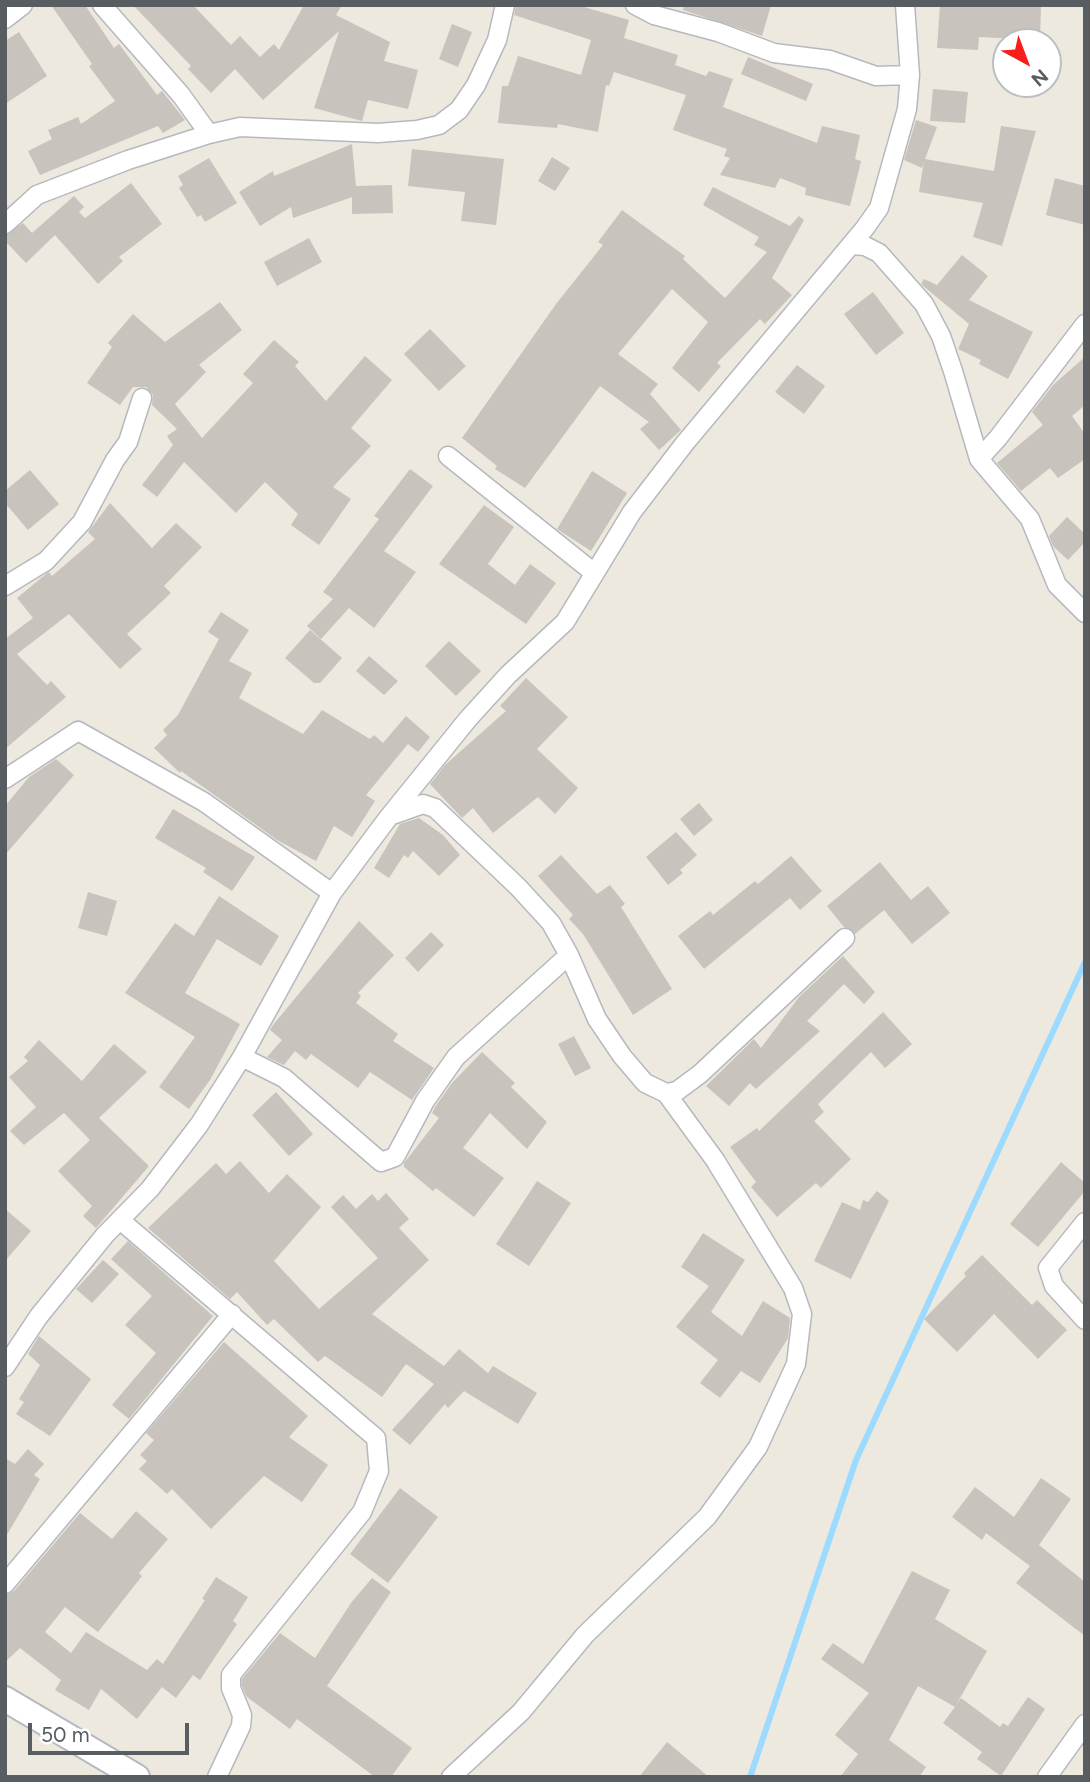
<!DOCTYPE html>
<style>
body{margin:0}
#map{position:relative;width:1090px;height:1782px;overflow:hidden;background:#ede9df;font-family:Figtree,sans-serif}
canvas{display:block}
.frame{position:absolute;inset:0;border:7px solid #585d62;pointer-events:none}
.north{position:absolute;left:992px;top:28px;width:70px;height:70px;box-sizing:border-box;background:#fff;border:2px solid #bcbec0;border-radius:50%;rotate:139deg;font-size:19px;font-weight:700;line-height:28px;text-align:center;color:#585d62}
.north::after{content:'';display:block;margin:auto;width:24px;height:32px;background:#f71f1b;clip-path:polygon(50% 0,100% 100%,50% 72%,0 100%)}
.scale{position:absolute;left:28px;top:1723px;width:161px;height:32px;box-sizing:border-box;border:4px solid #585d62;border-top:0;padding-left:9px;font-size:21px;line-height:24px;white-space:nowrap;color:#585d62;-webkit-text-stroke:5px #fff;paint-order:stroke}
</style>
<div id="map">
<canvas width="1090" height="1782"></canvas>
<div class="frame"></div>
<div class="north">N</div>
<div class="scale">50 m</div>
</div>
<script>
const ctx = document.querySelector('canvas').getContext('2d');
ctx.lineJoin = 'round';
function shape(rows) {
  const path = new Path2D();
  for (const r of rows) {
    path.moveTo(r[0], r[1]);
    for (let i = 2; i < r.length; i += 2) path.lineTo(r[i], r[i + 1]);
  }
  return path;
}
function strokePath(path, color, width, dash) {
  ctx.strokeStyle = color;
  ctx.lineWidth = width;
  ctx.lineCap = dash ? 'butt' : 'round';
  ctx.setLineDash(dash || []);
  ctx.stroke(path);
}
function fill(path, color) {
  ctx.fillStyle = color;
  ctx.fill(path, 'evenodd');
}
const stream = shape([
 [750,1777,856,1460,1085,962]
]);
const building = shape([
 [51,5,85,5,114,48,119,44,157,95,162,91,185,120,163,133,158,126,40,175,28,151,52,139,48,130,78,117,81,124,115,101,89,66,92,64],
 [133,5,193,5,231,45,240,36,260,57,274,44,279,50,304,5,342,5,336,15,390,42,384,61,418,70,408,109,368,100,362,121,314,108,339,31,263,100,235,69,211,93,188,69,191,66],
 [516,5,577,5,629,20,624,38,678,55,675,65,706,76,709,71,733,79,723,107,817,143,822,126,860,135,855,159,861,161,850,206,805,195,806,188,780,178,775,188,720,175,730,158,724,156,727,149,673,130,686,95,614,72,609,86,606,85,598,132,558,124,557,128,498,123,502,86,508,86,518,56,581,75,591,40,514,15],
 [684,5,771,5,762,36,683,10],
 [940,5,1041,5,1040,40,979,37,978,50,937,48],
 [452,24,472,32,458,67,439,59],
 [19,32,47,76,5,104,5,41],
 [748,57,813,84,806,101,741,74],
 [933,89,968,92,965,123,930,121],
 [916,120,937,127,925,159,994,171,1001,126,1036,131,1002,246,973,237,983,203,919,192,924,160,922,168,904,160],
 [352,144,356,186,392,185,393,213,352,214,352,197,293,218,291,207,260,226,239,192,273,171,274,176],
 [412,149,504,159,496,225,461,221,465,192,408,186],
 [552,157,570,168,555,191,538,181],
 [209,158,237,203,205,222,201,215,197,217,179,188,183,185,178,176],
 [1055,178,1085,186,1085,225,1046,215],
 [131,183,162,224,119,257,123,261,98,284,55,235,26,263,5,241,5,235,23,223,32,233,74,196,84,207,79,212,85,218],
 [713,187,790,226,799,216,804,220,772,278,792,295,765,324,760,319,717,363,721,366,699,392,672,368,708,322,672,289,618,354,658,384,650,394,681,430,659,450,640,429,649,422,600,386,525,488,495,469,497,466,462,438,556,304,603,245,598,242,622,210,685,256,683,259,725,298,767,252,754,245,759,237,703,205],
 [309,238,322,262,277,286,264,262],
 [962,255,988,276,969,300,1033,332,1008,379,979,364,981,360,958,349,969,324,921,284,924,279,937,285],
 [873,292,904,333,876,355,844,314],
 [220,302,242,330,199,365,206,372,175,404,202,438,253,383,243,374,274,340,299,362,295,366,326,401,365,356,392,380,351,428,371,446,333,487,351,499,319,545,291,525,298,514,265,482,236,513,184,462,157,497,142,485,173,445,167,436,177,429,152,405,153,395,146,387,133,387,120,405,87,383,112,347,108,343,133,314,165,342],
 [430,329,466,366,439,391,404,354],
 [1085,357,1085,405,1072,416,1085,434,1085,459,1058,478,1050,468,1021,491,997,463,1043,425,1032,412,1054,384],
 [797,365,825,386,804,414,775,392],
 [410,469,433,486,384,551,416,572,374,628,349,608,321,639,307,626,333,599,323,592,379,519,374,516],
 [30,470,59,504,28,530,5,503,5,491],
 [592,471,627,493,591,551,557,529],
 [110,503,152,548,176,523,202,547,164,586,171,593,127,634,142,649,120,669,69,614,17,654,47,685,51,681,66,697,5,749,5,639,33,618,17,598,46,574,49,572,52,576,95,539,88,532],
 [484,505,514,527,488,564,515,585,530,564,556,583,526,624,439,564],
 [1067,517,1085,534,1085,542,1068,560,1053,546,1049,536],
 [221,612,249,630,229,661,252,673,239,698,303,734,322,710,370,739,374,735,383,743,406,716,430,737,418,752,408,744,366,795,375,801,352,837,334,826,316,861,277,840,181,771,180,773,154,748,167,735,163,730,178,715,219,639,208,632],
 [310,630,342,658,320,683,314,683,285,658],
 [449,641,481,671,456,696,425,666],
 [369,656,398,681,384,695,356,671],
 [526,678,568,717,537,749,578,788,555,814,538,797,493,833,473,808,462,818,430,784,445,765,506,711,500,706],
 [56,759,74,775,5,855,5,806,29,777],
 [699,803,713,820,694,836,680,819],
 [173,809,255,857,232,891,203,872,206,868,155,838],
 [419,818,443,835,460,855,439,876,413,851,408,858,404,855,389,878,374,868,400,824],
 [676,832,697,855,680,870,683,873,668,885,646,857],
 [561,855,597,894,610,885,625,904,621,907,672,989,633,1015,583,934,569,919,573,915,538,876],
 [791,856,822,891,800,910,790,898,704,969,678,936,710,911,713,915,755,881,758,884],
 [880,862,911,900,928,886,950,913,912,944,884,910,855,934,844,927,827,906],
 [88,892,117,901,107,936,78,928],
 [219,896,279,936,261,966,217,939,185,993,240,1024,210,1080,189,1109,159,1087,195,1037,125,993,175,923,194,936],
 [359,921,394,955,358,993,361,996,356,1003,398,1034,393,1041,434,1068,412,1100,370,1072,358,1088,311,1054,306,1060,295,1051,284,1065,267,1057,282,1040,270,1030,273,1025],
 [431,932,444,945,418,972,405,958],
 [843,956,875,992,864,1004,844,984,807,1021,820,1031,756,1089,750,1083,729,1106,706,1086,754,1039,761,1048,799,997],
 [883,1012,912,1044,885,1068,871,1052,818,1104,824,1112,814,1121,851,1159,821,1188,816,1183,777,1217,751,1187,756,1182,730,1147,757,1128,759,1131],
 [574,1036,591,1068,575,1076,558,1044],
 [39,1040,82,1081,114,1044,147,1072,99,1118,149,1166,96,1228,83,1216,92,1206,58,1171,90,1140,64,1113,24,1145,10,1131,36,1107,9,1077,28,1061,24,1057],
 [482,1052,515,1083,511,1087,547,1122,527,1149,490,1113,463,1148,504,1178,474,1217,436,1188,433,1191,404,1167,404,1163,439,1118,432,1113,435,1107,452,1083],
 [276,1092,313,1134,289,1156,252,1115],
 [240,1161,269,1193,287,1174,321,1207,274,1261,319,1309,378,1258,331,1207,343,1195,356,1209,372,1194,378,1201,386,1193,409,1219,399,1228,429,1260,372,1314,444,1366,459,1349,488,1373,493,1366,537,1393,518,1424,464,1391,448,1408,445,1404,410,1445,392,1430,434,1384,406,1364,382,1397,325,1356,318,1362,274,1319,267,1325,237,1292,230,1299,148,1228,216,1163,226,1174],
 [1061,1162,1085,1183,1085,1191,1038,1247,1010,1224],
 [537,1181,571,1203,529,1266,496,1244],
 [877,1191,889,1201,851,1279,814,1261,842,1202,860,1210,863,1200,868,1202],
 [5,1209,31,1231,5,1261],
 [703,1233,745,1260,711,1312,742,1336,763,1301,790,1318,788,1338,760,1383,741,1371,720,1398,700,1383,718,1360,676,1327,709,1286,681,1267],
 [128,1241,213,1316,129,1419,112,1405,156,1353,125,1325,152,1296,111,1259],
 [982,1255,1032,1305,1037,1300,1067,1330,1038,1359,994,1314,957,1352,924,1319,966,1276,964,1273],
 [103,1260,119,1274,92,1303,76,1289],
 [39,1336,91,1379,50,1436,16,1414,24,1402,19,1399,40,1365,28,1354],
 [224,1342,308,1416,289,1437,328,1465,302,1502,264,1476,211,1529,172,1489,167,1494,139,1469,147,1461,140,1455,154,1440,146,1433],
 [28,1449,44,1464,34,1475,40,1479,5,1538,5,1458,15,1464],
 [1041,1478,1071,1499,1039,1545,1085,1582,1085,1636,1016,1583,1030,1566,986,1533,982,1540,952,1517,975,1487,1014,1517],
 [400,1488,438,1517,388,1583,350,1554],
 [136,1511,168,1539,139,1573,142,1576,98,1632,65,1607,45,1632,71,1653,86,1632,147,1670,157,1659,163,1664,205,1600,202,1599,216,1577,248,1597,233,1621,237,1624,200,1680,193,1675,176,1698,162,1687,137,1719,101,1689,89,1710,55,1690,61,1680,20,1648,5,1662,5,1595,14,1591,80,1513,112,1539],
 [912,1571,950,1590,935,1619,987,1651,956,1705,961,1698,1000,1727,1003,1723,1008,1726,1028,1697,1045,1709,1001,1776,977,1759,982,1752,943,1723,955,1707,918,1686,889,1740,926,1767,919,1777,840,1777,858,1754,835,1735,869,1693,821,1659,833,1643,863,1664],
 [372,1578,391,1592,327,1686,412,1748,391,1777,375,1777,297,1719,290,1729,247,1697,242,1686,242,1679,280,1633,315,1658,351,1603],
 [667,1742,709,1777,639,1777]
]);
const minor = shape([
 [102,5,181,95,209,134],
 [635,5,654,15,718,32,774,53,830,60,876,76,910,75],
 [5,19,23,5],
 [5,224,37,195,128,160,209,134,240,127,378,133,417,130,439,125,459,110,476,85,497,40,505,5],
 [851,245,865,246,879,253,924,304,941,336,953,371,979,459,998,438,1085,324],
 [448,456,593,572],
 [979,459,1030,519,1057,585,1085,613],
 [5,586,46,561,82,522,115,460,128,442,142,398],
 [5,779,78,731,204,802,332,893],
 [395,814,423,804,435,808,518,887,551,923,569,955,597,1019,622,1056,645,1083,666,1093,677,1091,700,1074,845,938],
 [242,1057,284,1078,381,1162,395,1157,425,1101,456,1057,569,955],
 [120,1220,376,1438,379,1471,362,1512,231,1675,231,1688,242,1715,241,1726,217,1777],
 [1085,1222,1048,1268,1054,1286,1085,1320],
 [5,1367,39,1316,105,1235,150,1189,199,1125,242,1057,332,893,388,818,468,719,508,675,565,622,632,512,685,443,865,228,879,208,907,109,910,75,905,5],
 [5,1584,232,1314],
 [451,1777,521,1712,585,1635,707,1517,758,1447,796,1364,802,1314,793,1288,715,1160,666,1093],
 [1047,1777,1085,1724]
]);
const secondary = shape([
 [5,1699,137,1777]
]);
strokePath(stream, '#9ddaff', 6);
fill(building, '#c8c3bc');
strokePath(minor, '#b5b9be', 21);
strokePath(secondary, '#b5bac0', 28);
strokePath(minor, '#fff', 18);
strokePath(secondary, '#fff', 24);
</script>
